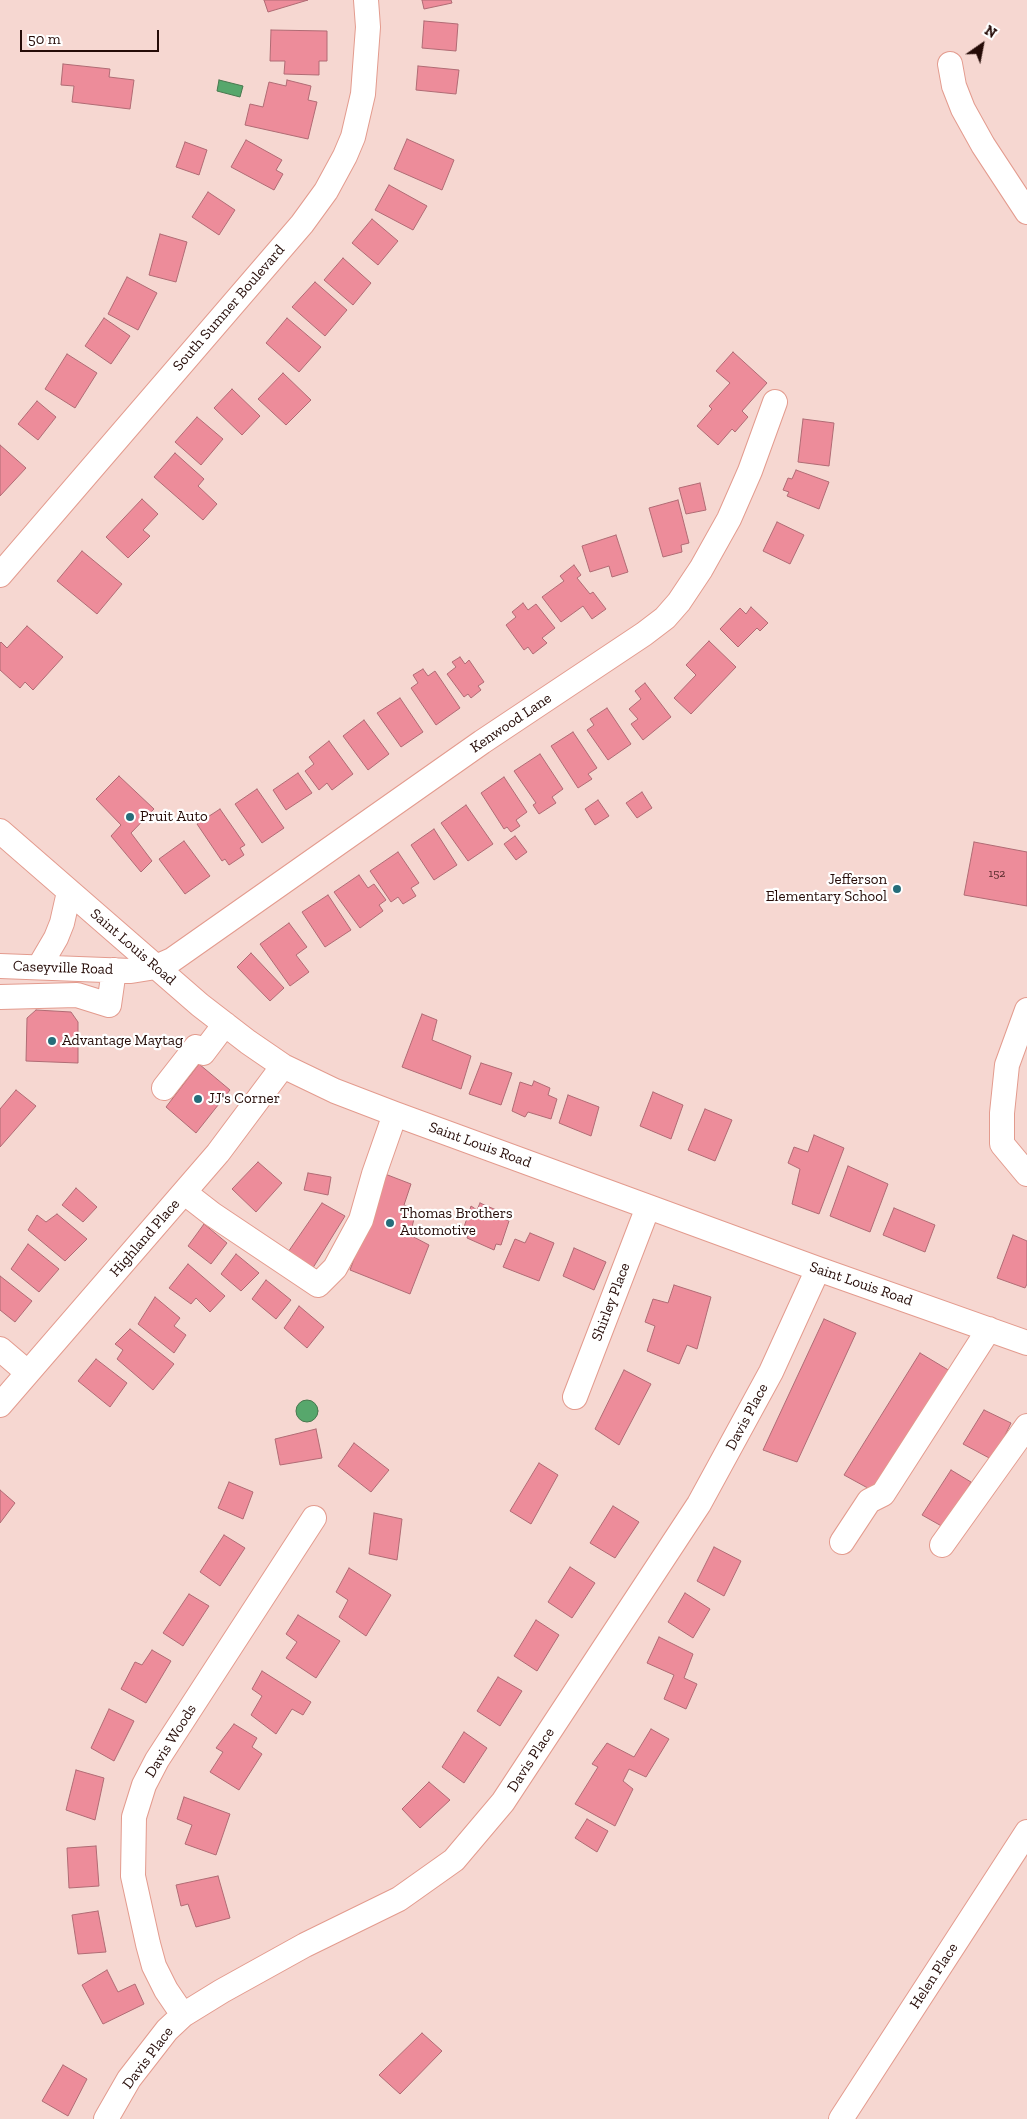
<!DOCTYPE html>
<style>
body{margin:0}
#map{position:relative;width:1027px;height:2119px;overflow:hidden;background:#f6d7d1;font-family:"Zilla Slab",serif}
canvas{display:block}
.north{position:absolute;left:957px;top:20px;width:50px;height:50px;-webkit-text-stroke:4px #fff;paint-order:stroke;rotate:33deg;font-size:14px;font-weight:700;line-height:20px;text-align:center;color:#250b07}
.north::after{content:'';display:block;margin:auto;width:18px;height:22px;background:#250b07;clip-path:polygon(50% 0,100% 100%,50% 72%,0 100%)}
.scale{position:absolute;left:20px;top:30px;width:139px;height:22px;box-sizing:border-box;border:2px solid #250b07;border-top:0;padding-left:6px;font-size:15px;line-height:18px;white-space:nowrap;color:#250b07;-webkit-text-stroke:4px #fff;paint-order:stroke}
</style>
<div id="map">
<canvas width="1027" height="2119"></canvas>
<div class="north">N</div>
<div class="scale">50 m</div>
</div>
<script>
const ctx = document.querySelector('canvas').getContext('2d');
ctx.lineJoin = 'round';
function fill(path, color) {
  ctx.fillStyle = color;
  ctx.fill(path, 'evenodd');
}
function shape(rows) {
  const path = new Path2D();
  for (const r of rows) {
    if (r.length === 3) {
      path.moveTo(r[0] + r[2], r[1]);
      path.arc(r[0], r[1], r[2], 0, 2 * Math.PI);
      continue;
    }
    path.moveTo(r[0], r[1]);
    for (let i = 2; i < r.length; i += 2) path.lineTo(r[i], r[i + 1]);
  }
  return path;
}
function strokePath(path, color, width, dash) {
  ctx.strokeStyle = color;
  ctx.lineWidth = width;
  ctx.lineCap = dash ? 'butt' : 'round';
  ctx.setLineDash(dash || []);
  ctx.stroke(path);
}
function write(font, color, halo, rows, align = 'center') {
  ctx.font = font + ' "Zilla Slab",serif';
  ctx.lineWidth = 4.5;
  ctx.setLineDash([]);
  ctx.textBaseline = 'middle';
  ctx.strokeStyle = halo;
  ctx.fillStyle = color;
  for (const [text, x, y, turn = 0] of rows) {
    ctx.save();
    ctx.translate(x, y);
    ctx.rotate((+turn || 0) * Math.PI / 180);
    ctx.textAlign = isNaN(turn) ? turn : align;
    if (halo) ctx.strokeText(text, 0, 0);
    ctx.fillText(text, 0, 0);
    ctx.restore();
  }
}
const water = shape([
 [219,80,243,86,240,97,217,91,219,80],
 [307,1411,11]
]);
const building = shape([
 [264,0,308,0,268,12,264,0],
 [422,0,451,0,452,3,424,9,422,0],
 [424,21,458,24,456,51,422,48,424,21],
 [271,30,327,31,327,61,319,61,319,75,284,74,285,61,270,61,271,30],
 [63,64,110,69,109,77,134,80,130,109,72,102,74,86,61,85,63,64],
 [418,66,459,70,456,94,416,90,418,66],
 [287,80,311,86,308,100,317,102,308,139,245,125,250,104,263,107,269,82,286,86,287,80],
 [407,139,454,160,442,190,394,169,407,139],
 [246,140,282,160,276,170,283,174,274,190,231,167,246,140],
 [185,142,207,150,199,175,176,167,185,142],
 [389,185,427,206,413,230,375,210,389,185],
 [208,192,235,210,219,235,192,217,208,192],
 [372,219,398,241,378,265,352,243,372,219],
 [160,234,187,242,176,282,149,275,160,234],
 [343,258,371,283,353,305,324,280,343,258],
 [127,277,157,293,138,330,108,314,127,277],
 [315,282,347,310,325,336,292,307,315,282],
 [104,318,130,336,111,364,85,346,104,318],
 [287,318,321,347,299,372,266,343,287,318],
 [733,352,767,383,742,411,748,417,735,432,732,429,718,445,697,426,712,409,709,406,730,383,716,371,733,352],
 [67,354,97,373,75,408,45,389,67,354],
 [283,373,311,400,286,425,258,399,283,373],
 [232,389,260,416,242,435,214,408,232,389],
 [37,401,56,417,38,440,18,424,37,401],
 [197,417,223,439,201,465,175,442,197,417],
 [803,419,834,423,829,466,798,462,803,419],
 [0,445,26,468,0,496,0,445],
 [175,453,204,479,198,486,217,504,203,520,154,477,175,453],
 [796,470,829,482,819,509,787,496,789,492,783,490,788,478,792,479,796,470],
 [700,483,706,510,686,514,679,488,700,483],
 [142,499,158,514,143,530,150,536,128,558,106,537,142,499],
 [678,500,689,543,681,545,682,552,663,557,649,508,678,500],
 [777,522,804,535,790,564,763,551,777,522],
 [616,535,628,572,612,577,609,566,590,572,582,546,616,535],
 [82,551,122,584,97,614,57,581,82,551],
 [574,565,581,575,577,578,590,594,593,592,606,609,592,619,583,606,561,622,542,597,564,581,560,576,574,565],
 [523,603,528,610,536,604,555,628,542,638,547,643,533,654,528,647,524,650,506,625,516,617,512,612,523,603],
 [751,607,768,623,760,631,757,628,738,647,720,629,740,608,746,614,751,607],
 [27,626,63,657,33,690,25,682,20,688,0,670,0,643,1,642,7,648,27,626],
 [709,641,736,667,691,714,674,698,696,675,686,665,709,641],
 [460,657,465,664,469,660,484,682,478,686,481,690,471,698,468,694,464,697,447,674,456,667,452,662,460,657],
 [423,669,428,676,435,671,460,708,436,725,411,688,418,683,413,675,423,669],
 [645,683,671,717,643,740,631,724,638,719,629,709,641,699,635,691,645,683],
 [400,698,423,732,401,747,377,713,400,698],
 [607,708,631,744,608,760,587,730,594,725,590,719,607,708],
 [364,720,389,754,368,770,343,736,364,720],
 [573,732,597,768,588,774,592,779,578,788,551,746,573,732],
 [329,741,353,774,332,790,327,783,319,790,305,771,314,764,309,757,329,741],
 [540,754,563,789,552,797,556,803,539,814,533,805,536,803,514,771,540,754],
 [298,773,312,793,286,810,273,790,298,773],
 [119,776,154,809,131,833,152,861,141,872,111,836,121,825,96,799,119,776],
 [504,777,527,812,516,820,520,826,511,832,507,827,504,829,481,793,504,777],
 [257,789,284,828,262,843,235,804,257,789],
 [642,792,652,808,637,818,626,803,642,792],
 [598,800,609,816,595,825,585,809,598,800],
 [466,805,493,844,468,861,441,823,466,805],
 [220,809,245,845,240,848,244,855,229,865,225,859,222,861,197,824,220,809],
 [434,829,457,865,434,880,411,845,434,829],
 [515,836,527,852,516,860,504,844,515,836],
 [184,841,210,876,185,894,159,859,184,841],
 [974,842,1027,852,1027,906,964,895,974,842],
 [398,852,419,883,411,888,416,896,403,904,398,897,391,902,370,871,398,852],
 [359,875,368,888,374,884,386,900,379,905,383,911,360,928,334,892,359,875],
 [328,895,351,930,325,947,302,912,328,895],
 [289,923,307,947,296,955,309,972,290,986,260,944,289,923],
 [251,953,284,988,270,1001,237,967,251,953],
 [36,1010,71,1012,78,1022,78,1063,26,1061,27,1018,36,1010],
 [422,1014,437,1020,432,1040,471,1056,461,1089,402,1067,422,1014],
 [481,1063,512,1073,501,1105,469,1094,481,1063],
 [199,1064,230,1090,196,1133,166,1107,199,1064],
 [534,1081,550,1088,548,1095,557,1099,551,1119,528,1112,525,1117,512,1111,520,1082,532,1086,534,1081],
 [16,1090,36,1106,0,1147,0,1109,16,1090],
 [653,1092,683,1105,671,1139,640,1126,653,1092],
 [568,1095,599,1107,591,1136,559,1123,568,1095],
 [705,1109,732,1120,715,1161,688,1150,705,1109],
 [814,1135,844,1148,819,1214,792,1204,800,1169,788,1163,794,1147,808,1152,814,1135],
 [258,1162,282,1183,256,1212,232,1189,258,1162],
 [848,1166,888,1184,870,1232,830,1216,848,1166],
 [308,1173,331,1177,328,1195,304,1190,308,1173],
 [385,1174,411,1184,404,1205,416,1211,410,1235,429,1245,410,1294,350,1270,385,1174],
 [76,1188,97,1207,83,1222,62,1205,76,1188],
 [322,1203,345,1216,311,1271,286,1255,322,1203],
 [480,1203,501,1212,500,1217,509,1221,501,1245,496,1244,494,1250,467,1238,469,1232,463,1230,471,1206,477,1210,480,1203],
 [894,1208,935,1225,925,1252,883,1235,894,1208],
 [57,1214,87,1239,65,1261,28,1230,37,1215,46,1222,57,1214],
 [204,1224,227,1243,211,1264,188,1246,204,1224],
 [530,1233,554,1243,539,1281,503,1267,515,1239,525,1243,530,1233],
 [1013,1235,1027,1241,1027,1284,1025,1288,997,1278,1013,1235],
 [28,1244,59,1269,39,1292,11,1269,28,1244],
 [574,1248,606,1262,594,1290,563,1276,574,1248],
 [236,1254,259,1273,241,1291,221,1274,236,1254],
 [188,1264,225,1296,210,1312,196,1298,191,1304,169,1288,188,1264],
 [0,1276,32,1301,15,1322,0,1310,0,1276],
 [266,1280,291,1300,276,1319,252,1299,266,1280],
 [674,1285,711,1297,697,1349,687,1345,679,1364,647,1351,655,1326,645,1322,653,1299,668,1303,674,1285],
 [155,1297,180,1318,174,1326,186,1335,174,1353,138,1324,155,1297],
 [299,1306,324,1327,307,1348,284,1328,299,1306],
 [824,1319,856,1333,797,1462,763,1450,824,1319],
 [130,1329,174,1364,153,1390,117,1359,123,1350,115,1344,130,1329],
 [920,1353,950,1371,875,1492,844,1475,920,1353],
 [96,1359,127,1383,110,1407,78,1381,96,1359],
 [624,1370,651,1384,619,1445,595,1429,624,1370],
 [984,1410,1011,1423,993,1460,963,1444,984,1410],
 [316,1429,322,1458,280,1465,275,1439,316,1429],
 [354,1443,389,1470,371,1492,338,1466,354,1443],
 [539,1463,558,1475,531,1524,510,1511,539,1463],
 [951,1470,971,1482,945,1528,922,1515,951,1470],
 [229,1482,253,1492,243,1519,218,1508,229,1482],
 [0,1490,15,1503,0,1523,0,1490],
 [613,1506,639,1522,615,1558,590,1543,613,1506],
 [374,1513,402,1519,397,1560,369,1554,374,1513],
 [224,1535,245,1548,220,1586,200,1572,224,1535],
 [714,1547,741,1561,724,1596,697,1581,714,1547],
 [570,1567,595,1583,572,1618,548,1602,570,1567],
 [349,1568,391,1595,366,1636,339,1617,348,1600,336,1592,349,1568],
 [685,1593,710,1609,693,1638,668,1622,685,1593],
 [189,1594,209,1606,183,1646,163,1633,189,1594],
 [298,1615,340,1641,316,1678,286,1658,297,1642,286,1634,298,1615],
 [536,1620,559,1635,537,1671,514,1656,536,1620],
 [659,1637,693,1654,684,1678,697,1684,686,1709,664,1699,674,1675,647,1663,659,1637],
 [152,1650,171,1661,146,1703,121,1689,135,1662,142,1665,152,1650],
 [262,1671,311,1702,303,1715,292,1709,276,1734,251,1715,262,1696,252,1689,262,1671],
 [498,1677,522,1691,500,1726,477,1711,498,1677],
 [109,1709,134,1721,114,1761,91,1748,109,1709],
 [234,1724,257,1738,252,1747,262,1754,239,1790,210,1772,223,1752,216,1748,234,1724],
 [651,1729,669,1739,646,1777,629,1769,623,1781,633,1789,615,1826,575,1804,598,1767,592,1764,607,1743,634,1757,651,1729],
 [464,1732,487,1748,464,1783,442,1767,464,1732],
 [76,1770,104,1778,95,1820,66,1810,76,1770],
 [429,1782,450,1800,420,1828,402,1809,429,1782],
 [184,1797,230,1814,216,1855,185,1844,192,1825,177,1819,184,1797],
 [587,1819,608,1831,597,1852,575,1838,587,1819],
 [96,1846,99,1886,69,1888,67,1848,96,1846],
 [218,1876,230,1918,196,1927,188,1904,181,1906,176,1885,218,1876],
 [98,1911,106,1952,78,1954,72,1915,98,1911],
 [107,1970,118,1992,135,1984,144,2004,103,2024,82,1985,107,1970],
 [422,2033,442,2051,400,2094,379,2075,422,2033],
 [63,2065,87,2079,68,2116,42,2101,63,2065]
]);
const minor = shape([
 [950,64,954,86,963,109,983,145,1027,212],
 [0,575,302,224,326,191,345,156,353,137,363,94,368,27,366,0],
 [0,831,200,1005,248,1042,283,1066,335,1091,395,1114,818,1269,1027,1343],
 [0,966,131,971,156,967,172,960,482,742,644,634,665,618,679,602,701,569,729,519,750,471,775,402],
 [39,967,56,938,62,923,69,892],
 [0,997,77,995,109,1005,114,970],
 [1027,1010,1007,1065,1002,1113,1002,1144,1027,1174],
 [164,1088,196,1047,203,1053,225,1024],
 [185,1193,212,1214,318,1285,335,1268,361,1220,374,1174,395,1114],
 [0,1349,27,1372],
 [575,1397,648,1207],
 [0,1405,218,1153,283,1066],
 [842,1542,869,1501,883,1494,989,1329],
 [942,1545,1027,1426],
 [183,2015,166,1990,154,1966,148,1944,133,1876,134,1817,144,1785,157,1760,314,1518],
 [106,2119,129,2079,167,2030,183,2015,222,1991,305,1945,399,1899,454,1860,503,1802,699,1504,771,1372,818,1269],
 [841,2119,1027,1832]
]);
const markers = [
 [130,817,5,"#266d7a"],
 [897,889,5,"#266d7a"],
 [52,1041,5,"#266d7a"],
 [198,1099,5,"#266d7a"],
 [390,1223,5,"#266d7a"]
];
const numberNames = [
 ["152",997,874]
];
const streetNames = [
 ["South Sumner Boulevard",229,308,-49],
 ["Kenwood Lane",511,723,-34],
 ["Saint Louis Road",133,947,41],
 ["Caseyville Road",63,968,2],
 ["Saint Louis Road",480,1145,20],
 ["Highland Place",145,1238,-49],
 ["Saint Louis Road",861,1284,19],
 ["Shirley Place",611,1302,-69],
 ["Davis Place",747,1417,-62],
 ["Davis Woods",171,1741,-58],
 ["Davis Place",531,1760,-57],
 ["Helen Place",934,1976,-57],
 ["Davis Place",148,2058,-53]
];
const poiNames = [
 ["Pruit Auto",140,817],
 ["Jefferson",887,880,"right"],
 ["Elementary School",887,897,"right"],
 ["Advantage Maytag",62,1041],
 ["JJ's Corner",208,1099],
 ["Thomas Brothers",400,1214],
 ["Automotive",400,1231]
];
fill(water, '#57a76c');
strokePath(water, '#48784e', 1);
fill(building, '#ed8c9a');
strokePath(building, '#b06b74', 1);
strokePath(minor, '#e39b8e', 26);
strokePath(minor, '#fff', 24);
for (const [x, y, r, color] of markers) {
  const dot = new Path2D();
  dot.arc(x, y, r, 0, 2 * Math.PI);
  ctx.fillStyle = color;
  ctx.fill(dot);
  strokePath(dot, '#fff', 2);
}
write('12px', '#572b2c', null, numberNames);
write('15px', '#250b07', '#fff', streetNames);
write('15px', '#250b07', '#fff', poiNames, 'left');
</script>
